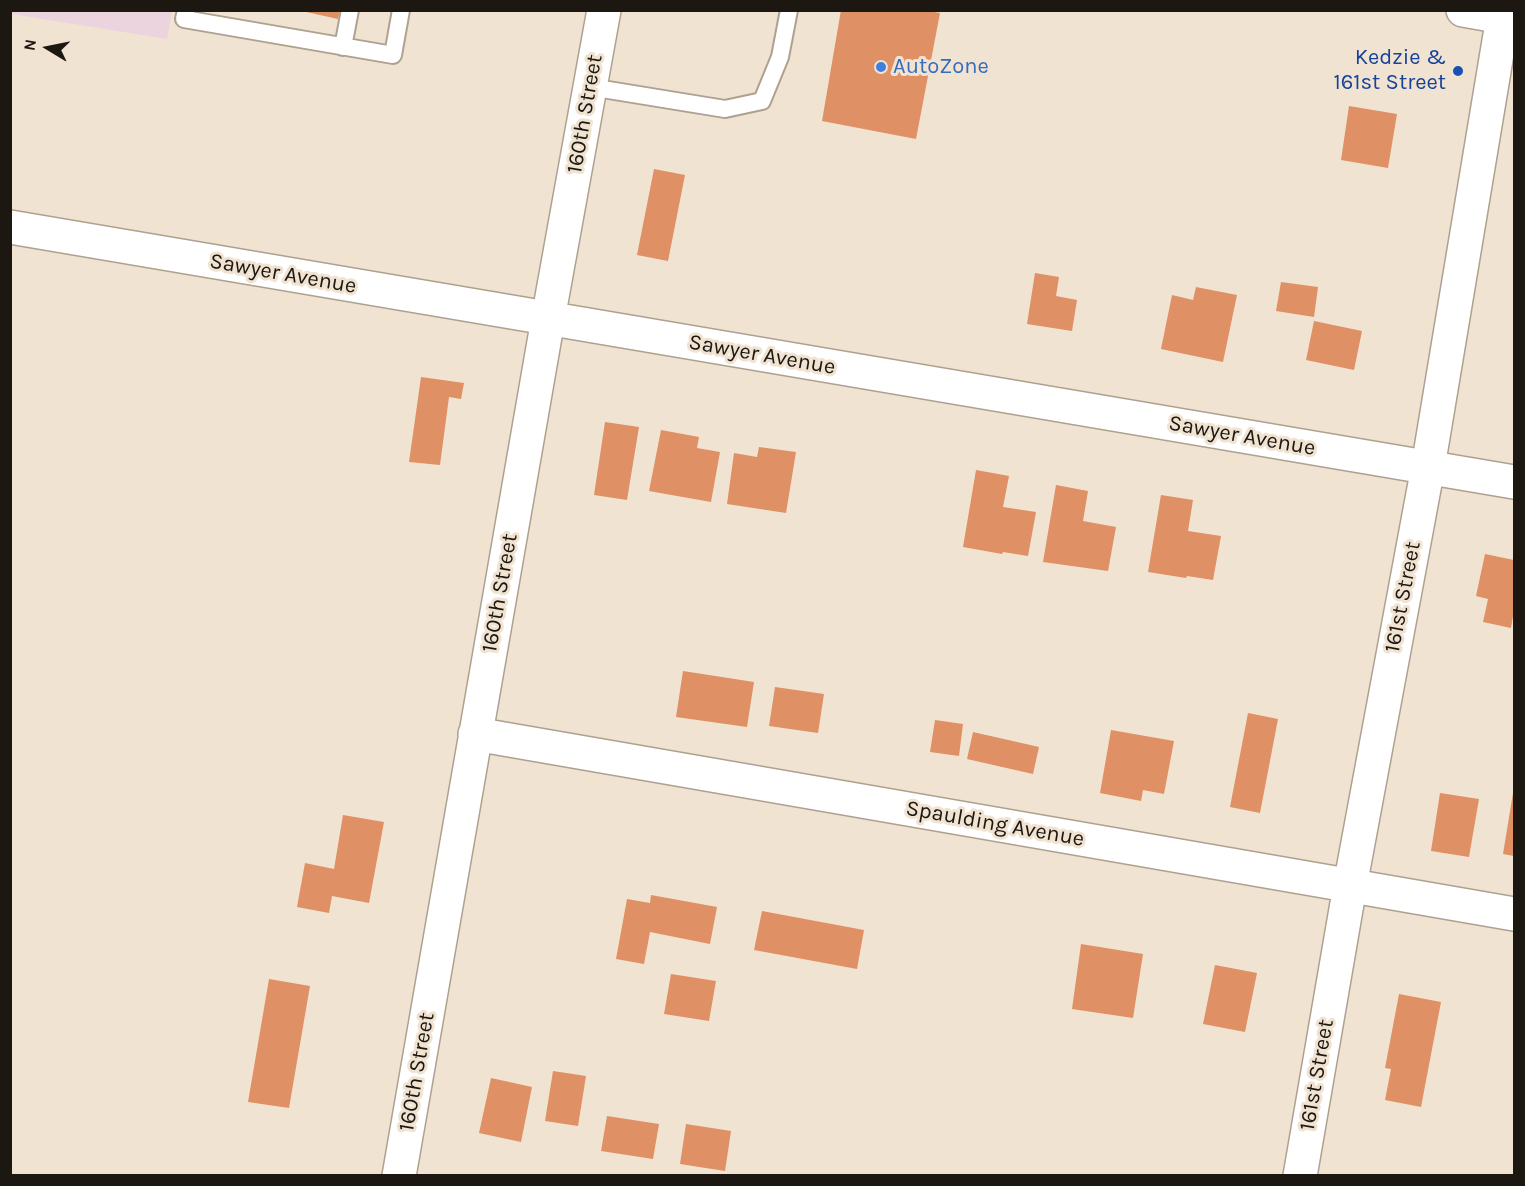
<!DOCTYPE html>
<style>
body{margin:0}
#map{position:relative;width:1525px;height:1186px;overflow:hidden;background:#f1e3d1;font-family:Karla,sans-serif}
canvas{display:block}
.frame{position:absolute;inset:0;border:12px solid #1c1711;pointer-events:none}
.north{position:absolute;left:18px;top:18px;width:60px;height:60px;-webkit-text-stroke:4px #f1e3d1;paint-order:stroke;rotate:280deg;font-size:16px;font-weight:700;line-height:24px;text-align:center;color:#1c1711}
.north::after{content:'';display:block;margin:auto;width:21px;height:27px;background:#1c1711;clip-path:polygon(50% 0,100% 100%,50% 72%,0 100%)}
</style>
<div id="map">
<canvas width="1525" height="1186"></canvas>
<div class="frame"></div>
<div class="north">N</div>
</div>
<script>
const ctx = document.querySelector('canvas').getContext('2d');
ctx.lineJoin = 'round';
function fill(path, color) {
  ctx.fillStyle = color;
  ctx.fill(path, 'evenodd');
}
function shape(rows) {
  const path = new Path2D();
  for (const r of rows) {
    path.moveTo(r[0], r[1]);
    for (let i = 2; i < r.length; i += 2) path.lineTo(r[i], r[i + 1]);
  }
  return path;
}
function strokePath(path, color, width, dash) {
  ctx.strokeStyle = color;
  ctx.lineWidth = width;
  ctx.lineCap = dash ? 'butt' : 'round';
  ctx.setLineDash(dash || []);
  ctx.stroke(path);
}
function write(font, color, halo, rows, align = 'center') {
  ctx.font = font + ' Karla,sans-serif';
  ctx.lineWidth = 6;
  ctx.setLineDash([]);
  ctx.textBaseline = 'middle';
  ctx.strokeStyle = halo;
  ctx.fillStyle = color;
  for (const [text, x, y, turn = 0] of rows) {
    ctx.save();
    ctx.translate(x, y);
    ctx.rotate((+turn || 0) * Math.PI / 180);
    ctx.textAlign = isNaN(turn) ? turn : align;
    if (halo) ctx.strokeText(text, 0, 0);
    ctx.fillText(text, 0, 0);
    ctx.restore();
  }
}
const commercial = shape([
 [10,11,11,10,172,11,167,39,11,14]
]);
const building = shape([
 [297,10,340,10,338,19],
 [841,10,923,10,940,13,916,139,822,121],
 [1349,106,1397,114,1388,168,1341,160],
 [654,169,685,175,668,261,637,255],
 [1035,273,1059,277,1056,296,1077,300,1072,331,1027,324],
 [1281,282,1318,287,1314,317,1276,311],
 [1196,287,1237,295,1223,362,1161,349,1172,295,1193,300],
 [1314,321,1362,331,1354,370,1306,360],
 [421,377,464,383,461,399,449,397,440,465,409,462],
 [605,422,639,427,627,500,594,495],
 [661,430,699,437,697,448,720,452,711,502,649,491],
 [759,447,796,452,786,513,727,504,734,453,757,457],
 [976,470,1009,476,1003,507,1036,512,1028,556,1003,552,1002,554,963,547],
 [1056,485,1088,491,1083,521,1116,527,1108,571,1043,562],
 [1161,495,1193,500,1188,531,1221,536,1213,580,1187,576,1186,578,1148,572],
 [1485,554,1514,560,1514,610,1511,628,1483,622,1488,599,1476,596],
 [683,671,754,682,747,727,676,717],
 [775,687,824,694,818,733,769,726],
 [1248,713,1278,719,1260,813,1230,807],
 [935,720,963,724,959,756,930,752],
 [1111,730,1174,741,1164,794,1143,790,1141,801,1100,793],
 [973,732,1039,747,1033,774,967,759],
 [1440,793,1479,799,1469,857,1431,851],
 [1513,793,1514,793,1514,856,1503,854],
 [343,815,384,822,369,903,332,896,329,913,297,907,305,863,334,869],
 [651,895,717,907,710,944,650,932,644,964,616,959,627,899,650,903],
 [762,911,864,930,857,969,754,950],
 [1081,944,1143,954,1133,1018,1072,1009],
 [1215,965,1257,973,1245,1032,1203,1024],
 [671,974,716,981,709,1021,664,1014],
 [269,979,310,986,289,1108,248,1102],
 [1399,994,1441,1002,1421,1107,1385,1100,1391,1069,1385,1068],
 [553,1071,586,1076,578,1126,545,1121],
 [491,1078,532,1087,521,1142,479,1133],
 [607,1116,659,1124,653,1159,601,1151],
 [686,1124,731,1131,725,1171,680,1164]
]);
const service = shape([
 [186,10,184,19,393,55,401,10],
 [343,47,350,10],
 [590,87,725,109,762,101,780,57,789,10]
]);
const minor = shape([
 [10,227,1514,482],
 [475,734,1514,914],
 [399,1176,548,319,604,10],
 [1300,1176,1350,886,1428,467,1503,17]
]);
const secondary = shape([
 [1463,10,1514,19]
]);
const markers = [
 [881,67,6,"#3f7fe0"],
 [1458,71,6,"#1a4fb4"]
];
const transitNames = [
 ["Kedzie &",1446,58],
 ["161st Street",1446,83]
];
const shopNames = [
 ["AutoZone",893,67]
];
const streetNames = [
 ["160th Street",585,114,-80],
 ["Sawyer Avenue",283,274,10],
 ["Sawyer Avenue",762,355,10],
 ["Sawyer Avenue",1242,436,10],
 ["160th Street",500,593,-80],
 ["161st Street",1403,597,-79],
 ["Spaulding Avenue",995,824,10],
 ["160th Street",417,1072,-80],
 ["161st Street",1317,1075,-80]
];
fill(commercial, '#ecd4de');
fill(building, '#df9064');
strokePath(service, '#aea190', 20);
strokePath(minor, '#aea190', 36);
strokePath(secondary, '#aea190', 36);
strokePath(service, '#fff', 16);
strokePath(minor, '#fff', 33);
strokePath(secondary, '#fff', 33);
for (const [x, y, r, color] of markers) {
  const dot = new Path2D();
  dot.arc(x, y, r, 0, 2 * Math.PI);
  ctx.fillStyle = color;
  ctx.fill(dot);
  strokePath(dot, '#f1e3d1', 2);
}
write('22px', '#164399', '#f1e3d1', transitNames, 'right');
write('22px', '#366cbe', '#f1e3d1', shopNames, 'left');
write('22px', '#1c1711', '#f1e3d1', streetNames);
</script>
